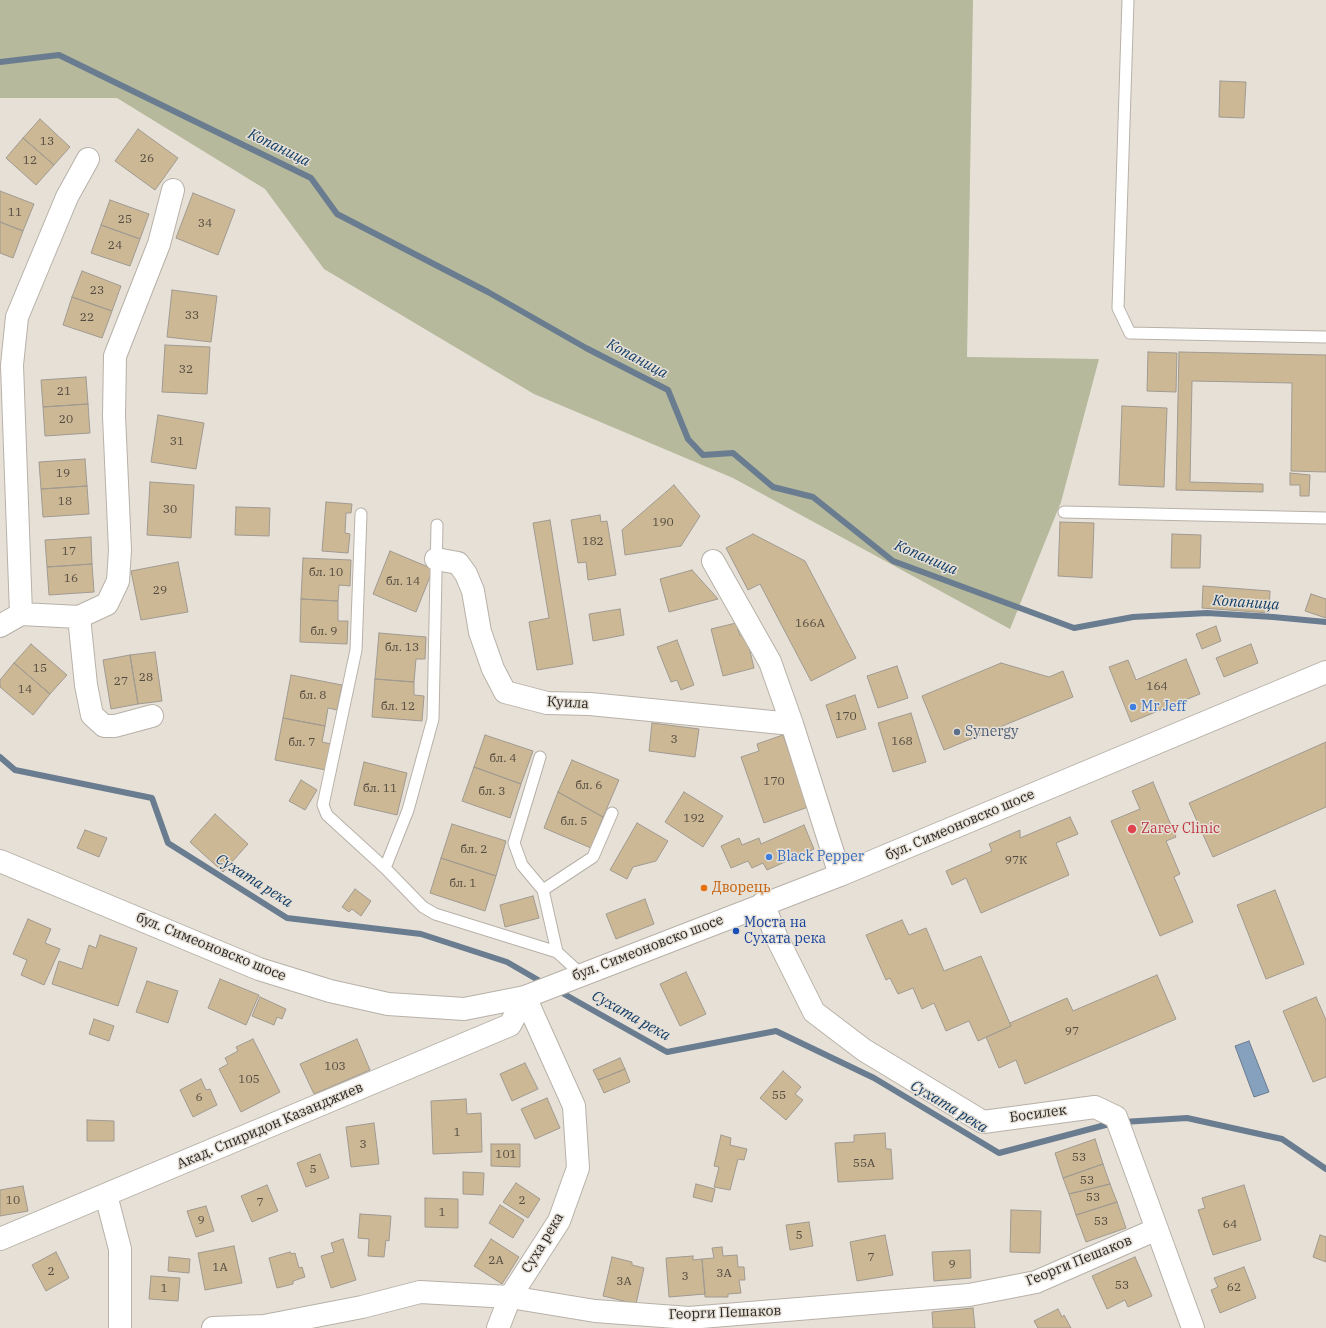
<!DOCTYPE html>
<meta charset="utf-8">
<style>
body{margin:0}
canvas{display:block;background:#e6e0d7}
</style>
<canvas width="1326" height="1328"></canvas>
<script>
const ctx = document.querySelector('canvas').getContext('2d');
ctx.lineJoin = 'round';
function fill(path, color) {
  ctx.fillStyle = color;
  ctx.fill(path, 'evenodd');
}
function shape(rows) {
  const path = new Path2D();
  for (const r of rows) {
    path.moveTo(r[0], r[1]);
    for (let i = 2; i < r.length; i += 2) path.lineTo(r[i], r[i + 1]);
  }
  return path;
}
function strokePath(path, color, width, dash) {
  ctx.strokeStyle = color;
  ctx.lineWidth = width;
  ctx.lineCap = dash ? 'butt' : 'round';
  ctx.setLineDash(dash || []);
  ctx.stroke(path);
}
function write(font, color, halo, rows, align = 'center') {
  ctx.font = font + ' "IBM Plex Serif",serif';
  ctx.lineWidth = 3;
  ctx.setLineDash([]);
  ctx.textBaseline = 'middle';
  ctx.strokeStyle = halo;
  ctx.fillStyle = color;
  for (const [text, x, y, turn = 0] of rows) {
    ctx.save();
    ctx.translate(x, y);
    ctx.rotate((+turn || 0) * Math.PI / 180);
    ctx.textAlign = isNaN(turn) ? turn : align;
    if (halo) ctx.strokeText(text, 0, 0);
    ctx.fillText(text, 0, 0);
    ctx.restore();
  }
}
const green = shape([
 [0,0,973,0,967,357,1099,359,1061,502,1010,629,733,478,534,394,324,269,265,189,117,98,0,98]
]);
const water = shape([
 [1249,1041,1269,1092,1254,1097,1235,1046,1249,1041]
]);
const stream = shape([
 [0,62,59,55,311,178,337,214,488,292,586,348,668,390,688,439,703,455,733,453,773,487,813,497,893,561,1074,628,1133,617,1207,613,1273,617,1326,622],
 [0,757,15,770,152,798,168,843,287,918,421,934,507,962,545,984],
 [557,990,667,1052,776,1031,874,1078,999,1153,1113,1123],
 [1123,1122,1187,1118,1282,1139,1326,1169]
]);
const building = shape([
 [1220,81,1246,82,1244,118,1219,117,1220,81],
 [40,119,70,147,54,165,23,138,40,119],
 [138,129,178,158,155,190,115,161,138,129],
 [23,138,54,165,36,185,6,158,23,138],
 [0,191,34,204,23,231,0,222,0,191],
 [193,193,235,210,218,255,176,238,193,193],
 [110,200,149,214,140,239,101,225,110,200],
 [0,222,23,231,13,258,0,253,0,222],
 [101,225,140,239,130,266,91,253,101,225],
 [82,271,121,286,112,311,72,297,82,271],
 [172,290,217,296,211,342,167,337,172,290],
 [72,297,112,311,102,338,63,325,72,297],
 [165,345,210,347,207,394,162,392,165,345],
 [1148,352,1177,353,1176,392,1147,391,1148,352],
 [1179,352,1326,355,1326,472,1291,471,1292,383,1192,381,1190,482,1263,484,1263,492,1176,490,1179,352],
 [86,377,88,404,43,407,41,380,86,377],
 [88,404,90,433,45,436,43,407,88,404],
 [1122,406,1167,408,1164,487,1119,485,1122,406],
 [158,415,204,423,196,469,151,462,158,415],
 [85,459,87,486,41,489,39,462,85,459],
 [1290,473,1310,475,1309,496,1300,496,1300,485,1290,485,1290,473],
 [150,482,194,485,191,538,147,535,150,482],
 [674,485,700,516,681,546,625,555,622,530,674,485],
 [87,486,89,514,43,517,41,489,87,486],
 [326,502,352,504,351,513,346,513,345,533,350,534,348,553,322,551,326,502],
 [236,507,270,508,269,536,235,535,236,507],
 [600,515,601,522,607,521,616,575,588,580,586,562,578,563,571,520,600,515],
 [550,520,573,664,537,670,529,622,549,618,533,523,550,520],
 [1060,522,1094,523,1092,578,1058,576,1060,522],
 [753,534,805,561,856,658,811,681,760,584,748,590,726,548,753,534],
 [1172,534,1201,535,1200,568,1171,568,1172,534],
 [91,537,92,564,47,567,45,540,91,537],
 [390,551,433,569,416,612,373,594,390,551],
 [303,558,351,560,350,586,339,585,338,601,301,599,303,558],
 [178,562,188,612,141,620,131,571,178,562],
 [92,564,94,592,49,595,47,567,92,564],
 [692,570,718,599,669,612,660,579,692,570],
 [1203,586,1270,591,1269,613,1202,608,1203,586],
 [1311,594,1326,599,1326,618,1305,611,1311,594],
 [301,599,338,601,338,621,348,621,347,644,300,642,301,599],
 [620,609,624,635,593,641,589,614,620,609],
 [736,623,740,636,746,634,754,668,723,676,711,629,736,623],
 [1216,626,1221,641,1202,649,1196,634,1216,626],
 [379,633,426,637,425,659,416,659,414,682,375,679,379,633],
 [677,640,694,685,681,690,677,680,671,682,657,647,677,640],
 [31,644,67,675,50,694,14,663,31,644],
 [1251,644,1258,663,1224,677,1216,658,1251,644],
 [155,652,162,701,138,704,130,655,155,652],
 [130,655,138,704,111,709,103,660,130,655],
 [1186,659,1200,694,1131,722,1109,667,1128,660,1136,680,1186,659],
 [14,663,50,694,33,715,0,687,0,680,14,663],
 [1001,663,1049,677,1063,671,1073,697,944,750,922,696,1001,663],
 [897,666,908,698,878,708,867,676,897,666],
 [291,675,342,685,337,710,328,708,325,726,283,718,291,675],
 [375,679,414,682,414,695,424,696,422,721,372,717,375,679],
 [855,695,866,729,837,738,826,705,855,695],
 [911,713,926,762,893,772,878,723,911,713],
 [283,718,325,726,322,742,331,744,326,770,275,760,283,718],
 [652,723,699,729,695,757,649,751,652,723],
 [485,735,533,751,521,784,474,767,485,735],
 [783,735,808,807,764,823,741,757,759,751,757,744,783,735],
 [1326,742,1326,807,1213,857,1189,803,1326,742],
 [572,760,619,780,603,817,558,792,572,760],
 [364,762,407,773,397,815,354,805,364,762],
 [474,767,521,784,510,818,462,801,474,767],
 [301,780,317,790,305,810,289,801,301,780],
 [1153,782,1176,837,1166,841,1180,874,1174,877,1193,922,1160,936,1111,821,1140,809,1132,791,1153,782],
 [558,792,603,817,591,848,544,828,558,792],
 [684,792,723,816,703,847,665,822,684,792],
 [215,814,248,844,223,872,190,842,215,814],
 [1070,817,1078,834,1056,843,1069,875,981,913,966,878,952,885,946,871,992,851,989,844,1020,830,1020,838,1070,817],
 [637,823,668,841,656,861,633,867,627,879,610,870,637,823],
 [452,824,506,841,496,876,441,858,452,824],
 [804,825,814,849,767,870,763,863,752,868,748,861,731,868,721,846,739,838,742,845,759,838,761,844,804,825],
 [85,830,107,838,99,857,77,848,85,830],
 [441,858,496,876,485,911,430,893,441,858],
 [355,889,371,901,361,916,352,909,349,912,342,907,355,889],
 [1275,890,1304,964,1266,979,1237,905,1275,890],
 [533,896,539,918,505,927,500,905,533,896],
 [645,899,654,924,616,939,606,914,645,899],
 [28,919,51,929,45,943,60,949,44,985,21,975,27,960,13,954,28,919],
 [902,920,909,935,926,928,944,971,981,956,1011,1026,978,1041,969,1021,946,1031,934,1003,922,1009,913,988,898,994,890,978,886,980,866,935,902,920],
 [100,935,137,948,118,1006,52,984,59,961,82,969,89,945,96,948,100,935],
 [686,972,706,1014,680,1026,660,984,686,972],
 [1157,975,1176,1019,1025,1084,1016,1060,999,1068,986,1037,1011,1026,1010,1023,1067,998,1073,1011,1157,975],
 [220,979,259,995,246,1025,208,1008,220,979],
 [147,981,178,991,168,1023,136,1012,147,981],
 [260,997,286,1009,282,1019,277,1017,274,1025,252,1016,260,997],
 [1316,997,1326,1020,1326,1077,1313,1082,1283,1011,1316,997],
 [94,1019,114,1026,109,1041,89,1034,94,1019],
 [253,1039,280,1092,241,1112,219,1069,228,1064,225,1058,238,1051,236,1047,253,1039],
 [357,1039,370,1070,314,1094,300,1064,357,1039],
 [620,1058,625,1069,598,1080,593,1070,620,1058],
 [525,1063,538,1089,512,1101,500,1074,525,1063],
 [625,1069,630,1082,604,1093,598,1080,625,1069],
 [783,1071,801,1087,795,1094,803,1100,786,1120,760,1098,783,1071],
 [201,1079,206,1090,210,1089,217,1105,193,1117,180,1090,201,1079],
 [547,1098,560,1128,535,1139,521,1109,547,1098],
 [466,1099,467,1114,481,1113,482,1152,433,1154,431,1101,466,1099],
 [87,1120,114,1121,114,1141,87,1141,87,1120],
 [374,1123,379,1164,351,1167,346,1127,374,1123],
 [885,1133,886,1149,891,1149,893,1179,838,1182,835,1143,854,1142,854,1135,885,1133],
 [721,1135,731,1138,730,1145,747,1149,744,1160,738,1159,730,1190,714,1187,719,1167,714,1166,721,1135],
 [1095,1139,1103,1164,1063,1178,1055,1153,1095,1139],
 [491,1144,520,1144,520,1167,491,1166,491,1144],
 [320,1154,329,1178,306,1187,297,1163,320,1154],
 [1103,1164,1110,1184,1069,1194,1063,1178,1103,1164],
 [463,1172,484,1173,483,1195,463,1194,463,1172],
 [516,1183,540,1199,528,1218,503,1202,516,1183],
 [696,1184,715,1189,712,1202,693,1197,696,1184],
 [1110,1184,1117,1202,1076,1215,1069,1194,1110,1184],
 [267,1185,278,1211,252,1222,241,1196,267,1185],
 [1244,1185,1261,1240,1213,1255,1198,1210,1205,1208,1202,1198,1244,1185],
 [23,1186,28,1211,0,1216,0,1190,23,1186],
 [425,1198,458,1199,458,1228,425,1227,425,1198],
 [1117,1202,1126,1228,1086,1242,1076,1215,1117,1202],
 [500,1205,524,1220,513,1238,489,1223,500,1205],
 [206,1206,214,1231,196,1237,187,1211,206,1206],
 [1011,1210,1041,1211,1040,1253,1010,1252,1011,1210],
 [360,1214,391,1216,389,1241,386,1240,384,1257,368,1256,369,1239,358,1238,360,1214],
 [809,1222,813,1246,790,1250,786,1225,809,1222],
 [885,1235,893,1275,857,1281,850,1242,885,1235],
 [1320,1235,1326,1237,1326,1262,1313,1257,1320,1235],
 [343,1239,356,1280,331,1288,321,1256,334,1252,331,1243,343,1239],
 [491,1239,519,1257,502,1284,474,1266,491,1239],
 [234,1246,242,1283,205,1290,198,1253,234,1246],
 [722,1247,723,1256,737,1255,738,1267,744,1267,745,1280,739,1280,741,1293,728,1294,728,1297,705,1297,702,1259,714,1258,712,1248,722,1247],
 [970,1250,971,1278,934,1281,932,1252,970,1250],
 [56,1252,69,1278,46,1291,32,1265,56,1252],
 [290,1252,291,1254,295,1253,299,1268,302,1267,305,1277,293,1281,293,1284,277,1288,269,1258,290,1252],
 [693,1256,693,1260,702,1259,705,1294,669,1297,666,1258,693,1256],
 [169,1257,190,1259,189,1273,168,1271,169,1257],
 [612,1257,632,1262,632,1265,644,1268,636,1304,603,1296,612,1257],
 [1135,1257,1152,1296,1128,1307,1125,1300,1107,1309,1092,1276,1135,1257],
 [1244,1267,1256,1298,1220,1313,1211,1290,1218,1287,1214,1278,1244,1267],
 [151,1276,180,1278,178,1301,149,1299,151,1276],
 [973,1308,975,1328,933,1328,932,1312,973,1308],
 [1058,1309,1062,1317,1064,1315,1071,1328,1038,1328,1034,1321,1058,1309]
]);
const service = shape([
 [1128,0,1118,308,1130,333,1326,337],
 [1064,512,1326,518],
 [361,514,356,650,323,805,327,815,385,868,423,907,435,914,557,952],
 [540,757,514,843,522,865,543,890,557,952,581,974],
 [385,868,408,810,433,719,437,525],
 [543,890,593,857,612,813]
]);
const minor = shape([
 [436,559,458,563,466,574,473,591,480,632,493,669,505,692,547,703,590,704,792,724],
 [713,561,770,662,792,724,840,875],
 [21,614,12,365,17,317,67,197,88,159],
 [79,617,86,685,92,715,104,726,115,726,152,716],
 [0,626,21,614,79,617,107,604,118,581,120,550,114,416,115,356,159,244,173,190],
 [763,903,776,936,814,1012,864,1050,983,1122,1095,1107,1116,1117,1193,1328],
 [106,1195,120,1249,120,1328],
 [0,1239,510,1025,525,997],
 [213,1328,264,1326,362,1307,420,1292,510,1297,595,1311,689,1318,969,1295,1036,1282,1157,1229],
 [498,1328,510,1297,559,1221,578,1168,574,1106,525,997]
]);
const tertiary = shape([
 [0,861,259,969,330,991,388,1004,464,1009,525,997,840,875,1326,672]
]);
const markers = [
 [1133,707,4,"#3f7fe0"],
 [957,732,4,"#5c6f8a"],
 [1132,829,5,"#e0444e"],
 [769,857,4,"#3f7fe0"],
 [704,888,4,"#e8710a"],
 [736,931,4,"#1a4fb4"]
];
const numberNames = [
 ["13",47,142],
 ["26",147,159],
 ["12",30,161],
 ["11",15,213],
 ["25",125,220],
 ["34",205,224],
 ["24",115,246],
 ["23",97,291],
 ["33",192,316],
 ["22",87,318],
 ["32",186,370],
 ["21",64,392],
 ["20",66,420],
 ["31",177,442],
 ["19",63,474],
 ["18",65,502],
 ["30",170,510],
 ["190",663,523],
 ["182",593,542],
 ["17",69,552],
 ["бл. 10",326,573],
 ["16",71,579],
 ["бл. 14",403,582],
 ["29",160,591],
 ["166А",810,624],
 ["бл. 9",324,632],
 ["бл. 13",402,648],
 ["15",40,669],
 ["28",146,678],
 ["27",121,682],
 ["164",1157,687],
 ["14",25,690],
 ["бл. 8",313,696],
 ["бл. 12",398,707],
 ["170",846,717],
 ["3",674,740],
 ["168",902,742],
 ["бл. 7",302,743],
 ["бл. 4",503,759],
 ["170",774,782],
 ["бл. 6",589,786],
 ["бл. 11",380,789],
 ["бл. 3",492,792],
 ["192",694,819],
 ["бл. 5",574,822],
 ["бл. 2",474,850],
 ["97К",1016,861],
 ["бл. 1",463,884],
 ["97",1072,1032],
 ["103",335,1067],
 ["105",249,1080],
 ["55",779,1096],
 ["6",199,1098],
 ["1",457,1133],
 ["3",363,1145],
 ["101",506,1155],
 ["53",1079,1158],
 ["55А",864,1164],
 ["5",313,1170],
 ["53",1087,1181],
 ["53",1093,1198],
 ["10",13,1201],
 ["2",522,1201],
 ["7",260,1203],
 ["1",442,1213],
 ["9",201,1221],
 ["53",1101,1222],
 ["64",1230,1225],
 ["5",799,1236],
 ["7",871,1258],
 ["2А",496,1261],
 ["9",952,1265],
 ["1А",220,1268],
 ["2",51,1272],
 ["3A",724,1274],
 ["3",685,1277],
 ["3А",624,1282],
 ["53",1122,1286],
 ["62",1234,1288],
 ["1",164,1289]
];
const streetNames = [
 ["Куила",568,703,3],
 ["бул. Симеоновско шосе",960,825,-23],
 ["бул. Симеоновско шосе",211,947,22],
 ["бул. Симеоновско шосе",648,948,-21],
 ["Босилек",1038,1114,-8],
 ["Акад. Спиридон Казанджиев",270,1126,-23],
 ["Суха река",543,1243,-59],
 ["Георги Пешаков",1079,1261,-22],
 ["Георги Пешаков",725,1313,-2]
];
const shopNames = [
 ["Mr Jeff",1141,707],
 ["Black Pepper",777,857]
];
const serviceNames = [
 ["Synergy",965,732]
];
const healthNames = [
 ["Zarev Clinic",1141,829]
];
const foodNames = [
 ["Дворець",712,888]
];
const transitNames = [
 ["Моста на",744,923],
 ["Сухата река",744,939]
];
const waterNames = [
 ["Копаница",279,148,26],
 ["Копаница",637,359,28],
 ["Копаница",926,558,23],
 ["Копаница",1246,603,4],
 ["Сухата река",254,881,32],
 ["Сухата река",631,1016,29],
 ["Сухата река",949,1107,31]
];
fill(green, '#b6b99b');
fill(water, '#86a1be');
strokePath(water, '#6a7c90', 1);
strokePath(stream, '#6a7c90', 6);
fill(building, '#cdb895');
strokePath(building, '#a09a91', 1);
strokePath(service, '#b7b1a8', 13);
strokePath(minor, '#b7b1a8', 24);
strokePath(tertiary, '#b7b1a8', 24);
strokePath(service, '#fff', 11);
strokePath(minor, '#fff', 22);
strokePath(tertiary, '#fff', 22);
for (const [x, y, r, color] of markers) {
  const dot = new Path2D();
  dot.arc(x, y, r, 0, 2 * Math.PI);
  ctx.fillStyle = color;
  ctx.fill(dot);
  strokePath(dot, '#e6e0d7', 1.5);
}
write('12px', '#534b40', null, numberNames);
write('14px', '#2a2724', '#e6e0d7', streetNames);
write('14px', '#366cbe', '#e6e0d7', shopNames, 'left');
write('14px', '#4e5e75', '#e6e0d7', serviceNames, 'left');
write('14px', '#be3a42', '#e6e0d7', healthNames, 'left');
write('14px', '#c56008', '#e6e0d7', foodNames, 'left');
write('14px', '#164399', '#e6e0d7', transitNames, 'left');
write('italic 15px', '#143e66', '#e6e0d7', waterNames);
</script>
